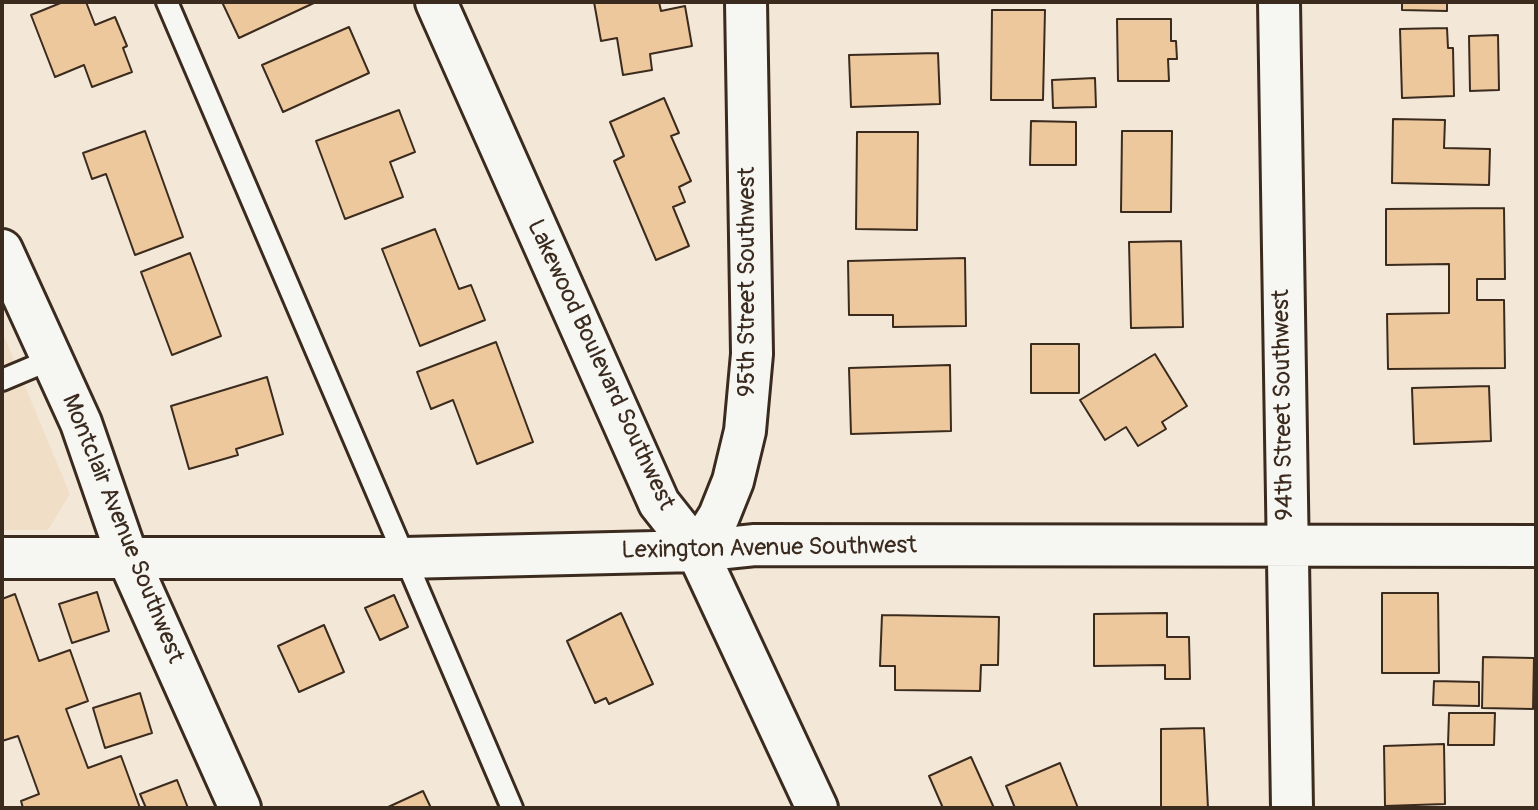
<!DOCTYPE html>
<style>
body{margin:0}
#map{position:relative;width:1538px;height:810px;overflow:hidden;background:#f3e8d8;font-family:Pangolin,sans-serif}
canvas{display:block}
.frame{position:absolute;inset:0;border:4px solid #3b2a1e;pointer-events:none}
</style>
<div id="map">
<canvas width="1538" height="810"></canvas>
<div class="frame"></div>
</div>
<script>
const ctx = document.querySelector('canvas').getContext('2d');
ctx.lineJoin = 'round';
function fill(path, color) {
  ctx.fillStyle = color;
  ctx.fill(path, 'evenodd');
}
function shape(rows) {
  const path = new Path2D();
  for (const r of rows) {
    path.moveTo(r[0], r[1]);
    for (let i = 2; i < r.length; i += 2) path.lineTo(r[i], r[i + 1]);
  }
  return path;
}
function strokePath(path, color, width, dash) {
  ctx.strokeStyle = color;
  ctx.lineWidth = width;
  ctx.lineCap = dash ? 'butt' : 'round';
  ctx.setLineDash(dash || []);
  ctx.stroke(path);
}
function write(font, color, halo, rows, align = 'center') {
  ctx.font = font + ' Pangolin,sans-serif';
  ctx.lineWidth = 8;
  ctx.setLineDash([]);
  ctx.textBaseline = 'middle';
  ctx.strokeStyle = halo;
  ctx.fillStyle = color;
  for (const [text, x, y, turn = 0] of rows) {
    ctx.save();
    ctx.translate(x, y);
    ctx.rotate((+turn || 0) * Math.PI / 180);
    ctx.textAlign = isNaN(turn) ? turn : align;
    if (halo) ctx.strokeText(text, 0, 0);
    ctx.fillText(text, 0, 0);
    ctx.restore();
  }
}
const built = shape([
 [2,331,70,494,48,530,2,530]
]);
const building = shape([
 [63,2,86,2,95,25,115,17,127,46,123,48,132,72,92,87,84,65,55,77,31,15,63,2],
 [222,2,316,2,239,38,222,2],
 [594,2,659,2,661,11,685,6,692,46,650,54,652,70,623,75,617,38,601,41,594,2],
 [1402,2,1447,2,1447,11,1402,10,1402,2],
 [992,10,1045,10,1043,100,991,100,992,10],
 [1117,19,1171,19,1171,41,1176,41,1177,59,1168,59,1169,81,1118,81,1117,19],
 [349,27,369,73,283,112,262,65,349,27],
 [1447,28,1448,48,1453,48,1454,96,1402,98,1400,29,1447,28],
 [1498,35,1499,90,1470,91,1469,36,1498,35],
 [938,53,940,104,851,107,849,55,938,53],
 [1095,78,1096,107,1053,108,1052,80,1095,78],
 [664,98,679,133,671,136,691,181,679,187,685,202,673,207,689,246,656,260,614,161,624,156,610,122,664,98],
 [399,110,415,152,390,162,403,197,345,219,316,141,399,110],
 [1393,119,1445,120,1444,148,1490,149,1489,185,1392,183,1393,119],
 [1031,121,1076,122,1076,165,1030,165,1031,121],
 [145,131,183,237,135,255,106,174,92,179,83,153,145,131],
 [1122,131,1172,131,1171,212,1121,212,1122,131],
 [857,132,918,132,917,230,856,229,857,132],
 [1504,208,1505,279,1477,279,1477,300,1504,300,1505,368,1388,369,1387,314,1449,313,1449,264,1386,265,1386,209,1504,208],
 [435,229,459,289,471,285,485,320,420,346,382,249,435,229],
 [1181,241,1183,327,1131,328,1129,242,1181,241],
 [190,253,221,336,172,355,141,272,190,253],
 [965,258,966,326,893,327,893,315,849,315,848,261,965,258],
 [496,342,533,442,477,464,453,400,431,409,417,372,496,342],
 [1031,344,1079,344,1079,393,1031,393,1031,344],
 [1155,354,1187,406,1162,422,1166,429,1138,446,1126,427,1105,440,1080,400,1155,354],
 [950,365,951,431,851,434,849,368,950,365],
 [267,377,283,434,236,449,238,455,189,469,171,406,267,377],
 [1489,386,1491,441,1414,444,1412,388,1489,386],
 [97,592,109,631,72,643,59,604,97,592],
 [1382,593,1438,593,1439,673,1382,673,1382,593],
 [15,594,39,661,70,650,88,701,66,709,88,768,121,756,140,808,23,808,21,801,39,794,18,736,2,741,2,599,15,594],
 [394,595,408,627,380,640,365,608,394,595],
 [621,613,653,684,609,704,606,698,595,703,567,641,621,613],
 [1167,613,1167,637,1189,637,1190,679,1165,679,1165,665,1094,666,1094,614,1167,613],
 [882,615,999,617,998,665,981,665,980,691,895,690,895,666,880,666,882,615],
 [324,625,344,672,299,692,278,646,324,625],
 [1483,657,1534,658,1533,709,1482,708,1483,657],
 [1434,681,1479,682,1479,706,1433,705,1434,681],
 [140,693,152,733,105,748,93,708,140,693],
 [1449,713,1495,713,1494,745,1448,745,1449,713],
 [1204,728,1208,808,1161,808,1161,729,1204,728],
 [1444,744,1445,804,1385,806,1384,746,1444,744],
 [971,757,994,808,943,808,929,776,971,757],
 [1060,763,1078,808,1015,808,1006,786,1060,763],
 [177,780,188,808,146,808,140,794,177,780],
 [423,791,431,808,386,808,423,791]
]);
const service = shape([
 [167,2,512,808],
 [2,380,52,359]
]);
const minor = shape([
 [436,2,659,503,697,551,817,808],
 [1279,2,1292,808],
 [2,250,81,423,127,556,240,808],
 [697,551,719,516,733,481,745,431,752,354,746,2],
 [2,558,404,558,697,551,755,545,1536,546]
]);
const streetNames = [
 ["95th Street Southwest",748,282,-90],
 ["Lakewood Boulevard Southwest",600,365,65],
 ["94th Street Southwest",1284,405,-91],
 ["Montclair Avenue Southwest",122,529,68],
 ["Lexington Avenue Southwest",769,549,-1]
];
fill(built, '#f1dec6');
fill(building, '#edc89d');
strokePath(building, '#3b2a1e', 2);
strokePath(service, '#3b2a1e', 26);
strokePath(minor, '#3b2a1e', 46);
strokePath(service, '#f6f6f2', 20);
strokePath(minor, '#f6f6f2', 40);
write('24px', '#3b2a1e', '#f6f6f2', streetNames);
</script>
